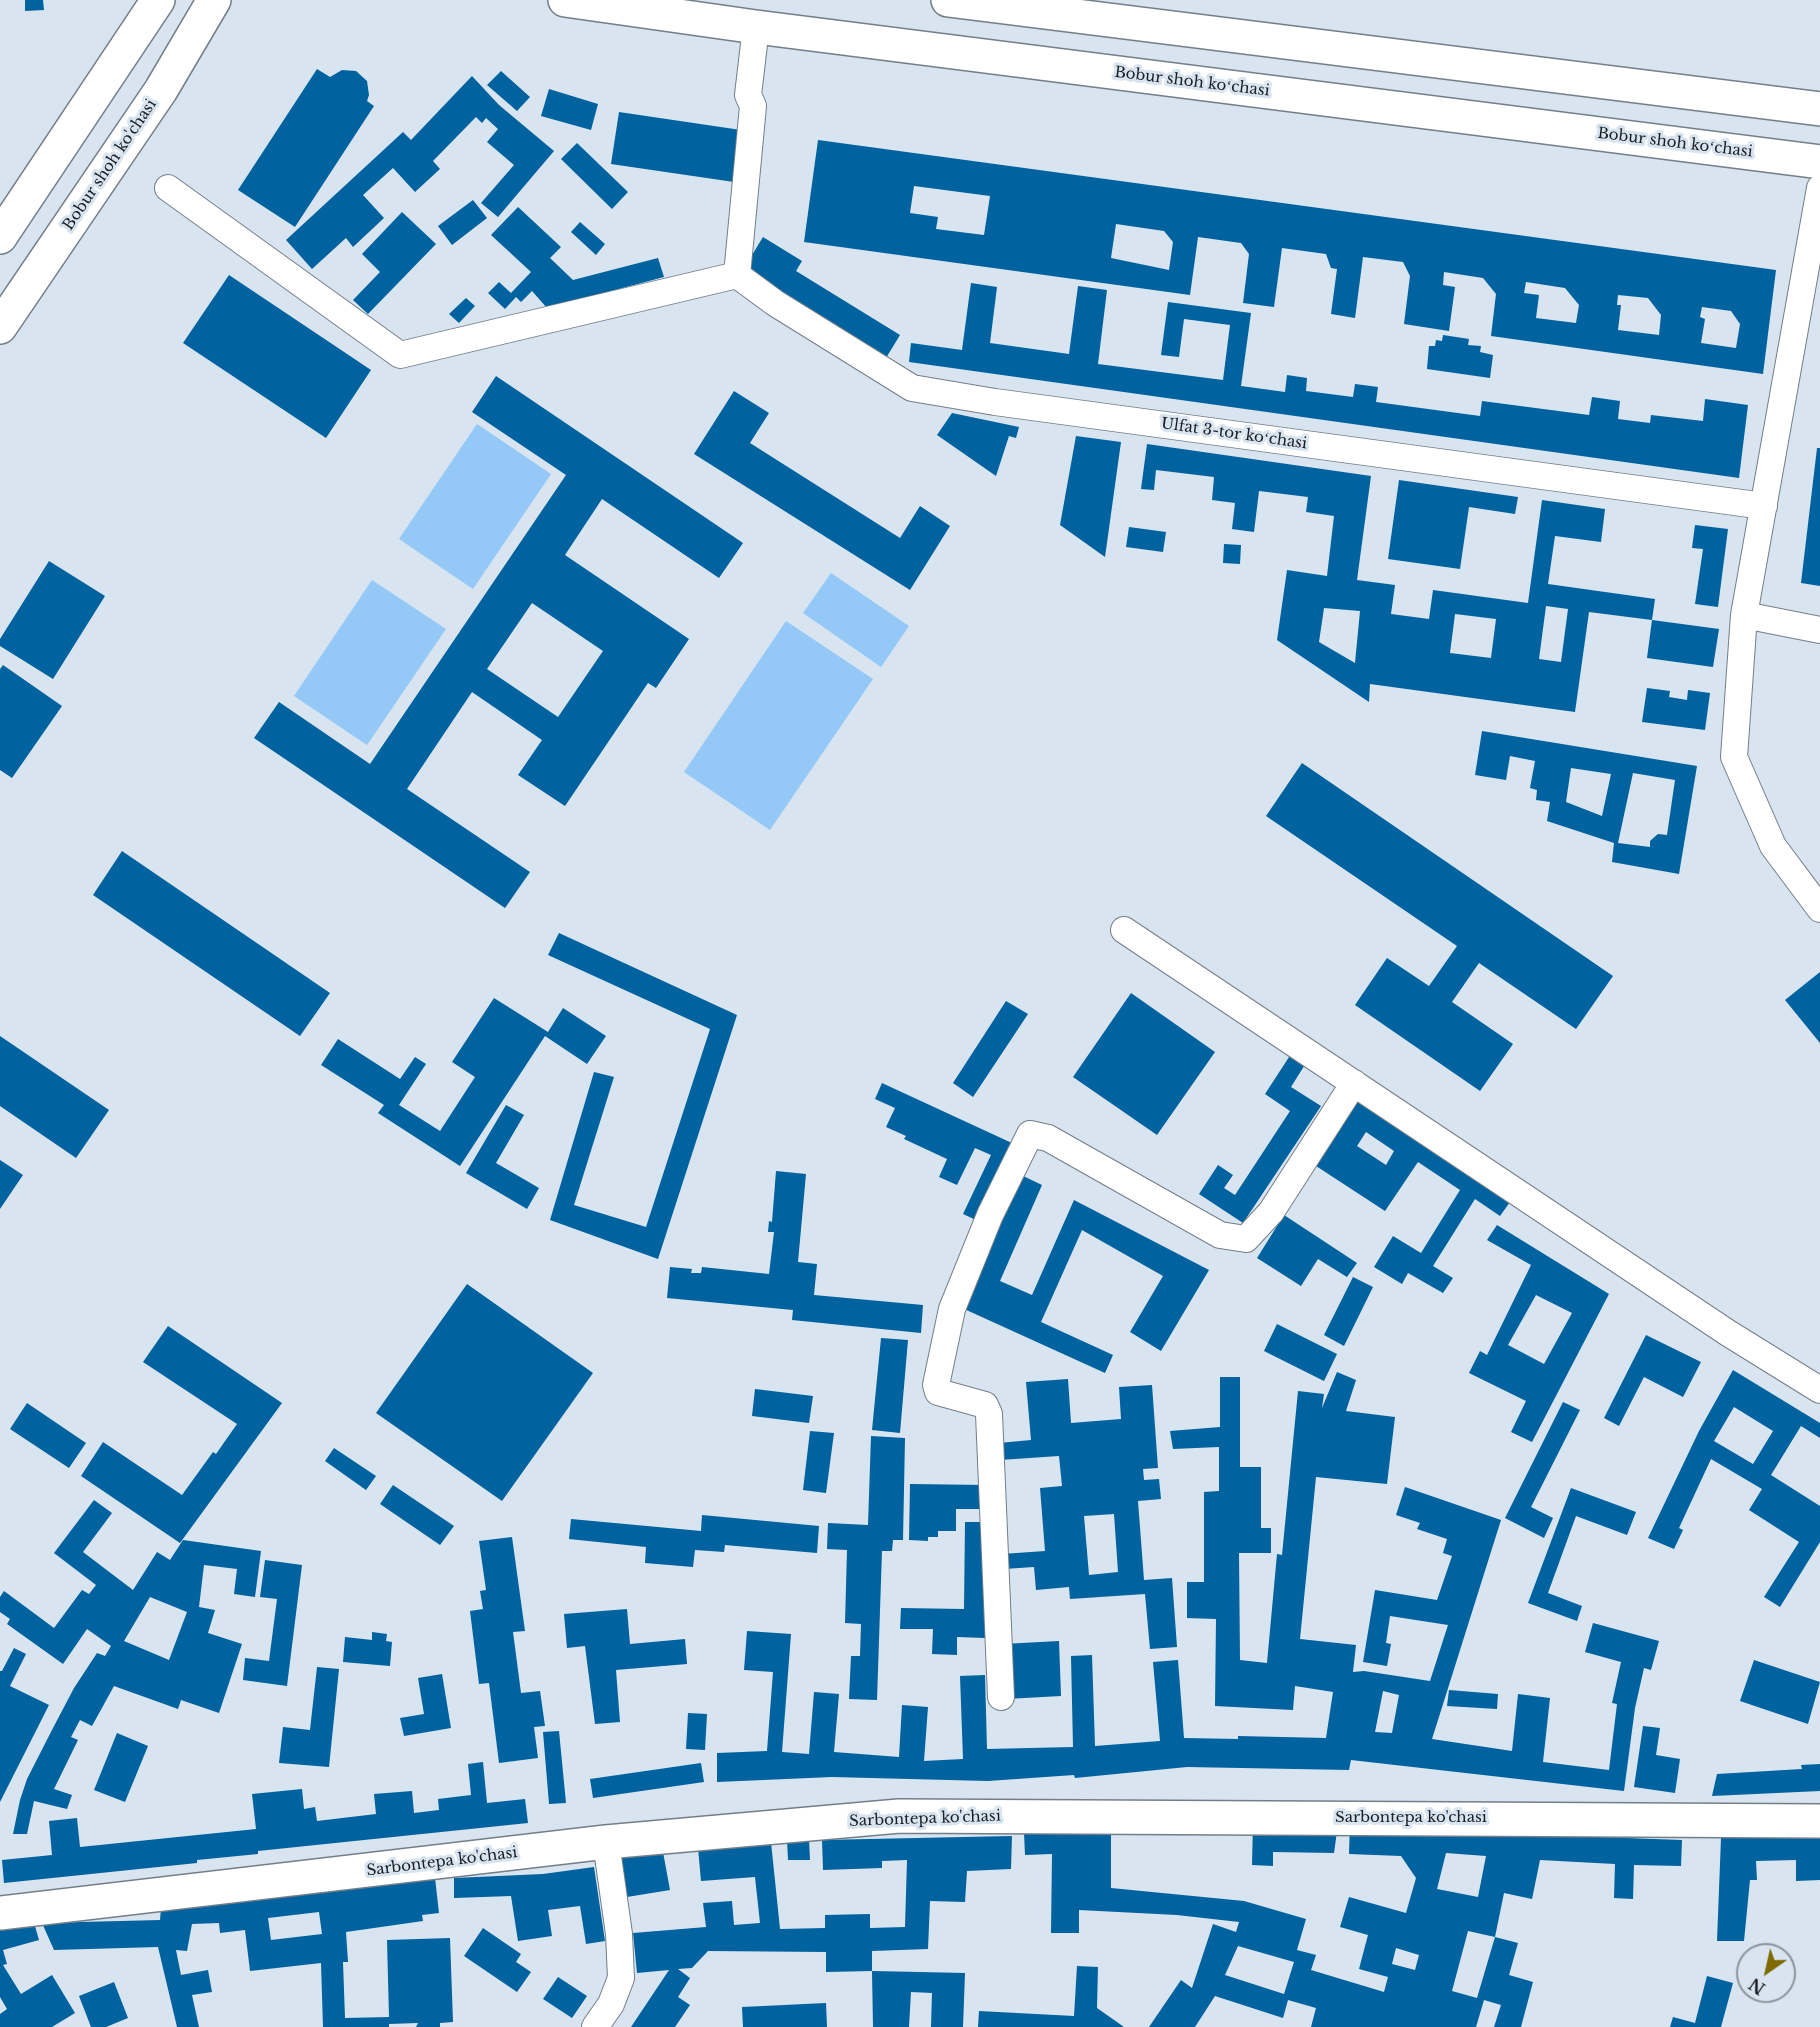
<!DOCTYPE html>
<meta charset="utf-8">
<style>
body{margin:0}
#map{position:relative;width:1820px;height:2027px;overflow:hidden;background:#d8e4ef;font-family:"Libre Baskerville",serif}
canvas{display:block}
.north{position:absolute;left:1736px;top:1943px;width:60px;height:60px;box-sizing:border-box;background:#d8e4ef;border:2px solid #8c959d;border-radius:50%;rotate:214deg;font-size:16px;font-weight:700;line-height:24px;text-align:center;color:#1b1f23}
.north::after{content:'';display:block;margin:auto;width:21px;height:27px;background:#7e6a01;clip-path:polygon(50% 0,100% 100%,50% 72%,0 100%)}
</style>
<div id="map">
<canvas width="1820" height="2027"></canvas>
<div class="north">N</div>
</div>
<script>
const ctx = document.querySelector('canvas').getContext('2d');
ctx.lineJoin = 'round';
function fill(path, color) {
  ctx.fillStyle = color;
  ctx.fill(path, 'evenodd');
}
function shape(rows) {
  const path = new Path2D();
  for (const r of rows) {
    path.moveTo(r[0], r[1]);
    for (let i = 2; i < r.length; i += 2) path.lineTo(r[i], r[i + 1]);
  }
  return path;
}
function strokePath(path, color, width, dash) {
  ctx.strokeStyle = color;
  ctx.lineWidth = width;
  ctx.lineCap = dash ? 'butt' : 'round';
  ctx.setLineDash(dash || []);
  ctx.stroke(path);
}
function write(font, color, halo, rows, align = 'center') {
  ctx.font = font + ' "Libre Baskerville",serif';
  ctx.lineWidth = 6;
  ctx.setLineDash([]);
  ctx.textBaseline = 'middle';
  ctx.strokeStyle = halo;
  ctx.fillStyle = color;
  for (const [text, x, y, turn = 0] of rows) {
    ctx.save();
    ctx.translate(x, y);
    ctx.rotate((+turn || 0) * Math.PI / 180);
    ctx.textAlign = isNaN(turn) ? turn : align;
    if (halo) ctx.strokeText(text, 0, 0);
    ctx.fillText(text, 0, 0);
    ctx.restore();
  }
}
const green = shape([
 [477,424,551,474,473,589,399,539],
 [831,573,909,626,881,667,803,613],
 [372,580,446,629,367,745,294,696],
 [786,621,873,679,770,830,684,772]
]);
const building = shape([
 [25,0,43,0,44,10,25,11],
 [317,69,330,77,342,70,356,71,367,81,369,95,367,101,374,106,295,227,238,190],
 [501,71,530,97,517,111,487,85],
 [472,76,499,105,554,151,498,217,481,203,514,165,487,142,498,129,486,118,482,123,476,117,433,161,440,169,415,192,393,168,363,195,384,218,353,247,346,238,312,269,286,240,403,132,411,140],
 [549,89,598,104,591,130,541,116],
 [619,112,741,130,734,182,611,164],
 [818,140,1776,270,1763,374,1491,336,1496,294,1483,278,1444,272,1443,285,1455,287,1449,331,1404,324,1410,276,1403,262,1363,257,1355,318,1331,314,1337,269,1331,268,1326,254,1282,248,1274,307,1243,303,1249,254,1241,243,1198,237,1190,295,804,242],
 [914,186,990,196,984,235,936,229,938,217,910,213],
 [1116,224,1164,231,1173,242,1169,270,1111,258],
 [1526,282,1565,288,1579,305,1576,323,1536,318,1539,295,1524,293],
 [1618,295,1648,298,1661,315,1659,335,1618,330,1621,305,1617,305],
 [1702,307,1731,311,1740,324,1736,348,1701,343,1705,319,1700,317],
 [577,143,628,192,612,209,561,159],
 [473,200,487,218,452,245,438,226],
 [518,207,561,247,550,258,573,280,658,258,664,277,547,308,532,291,521,302,516,297,505,309,488,293,499,282,511,293,531,272,491,235],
 [402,212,436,244,368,314,353,300,380,272,362,254],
 [580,222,605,244,596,255,571,232],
 [763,237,802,261,796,271,900,335,886,358,743,270],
 [229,275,371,370,326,438,183,343],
 [971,283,997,287,990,343,1069,354,1078,286,1107,290,1098,364,1223,380,1230,325,1184,319,1179,357,1161,355,1168,302,1251,313,1241,386,1285,392,1287,375,1307,378,1306,391,1353,397,1355,384,1378,387,1376,402,1480,416,1482,401,1589,415,1592,397,1620,401,1618,419,1650,423,1651,415,1703,421,1705,399,1748,405,1739,478,909,362,911,343,962,350],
 [466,298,475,306,459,323,449,314],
 [1443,335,1469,339,1468,345,1481,346,1480,352,1493,355,1490,378,1427,369,1429,346,1435,346,1436,340,1442,341],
 [496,376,743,543,719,578,602,499,565,555,689,639,656,688,648,683,565,806,518,775,542,740,472,692,407,789,530,872,505,908,254,738,279,702,370,764,566,475,472,412],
 [532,603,603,651,558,717,487,669],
 [734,391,769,413,750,443,900,538,920,506,950,526,910,590,694,454],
 [952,413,1019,427,1016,438,1009,436,996,476,937,435],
 [1076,436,1121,442,1105,557,1060,525],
 [1147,444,1371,476,1357,580,1395,585,1391,614,1429,619,1433,590,1528,603,1542,500,1605,509,1601,542,1555,536,1548,584,1655,599,1652,620,1719,629,1713,667,1647,658,1652,620,1589,612,1575,712,1370,684,1369,702,1277,640,1287,570,1327,576,1334,516,1306,512,1308,497,1259,491,1254,532,1232,529,1235,503,1212,500,1214,477,1156,470,1154,490,1141,489],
 [1546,606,1568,609,1561,662,1539,659],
 [1324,608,1360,611,1355,663,1319,642],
 [1455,614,1496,619,1491,658,1450,653],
 [1817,448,1820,448,1820,586,1801,583],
 [1399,480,1518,497,1515,514,1469,507,1460,569,1388,559],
 [1695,525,1728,529,1718,607,1695,604,1703,549,1692,548],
 [1129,527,1166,532,1163,552,1126,547],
 [1224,544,1241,545,1240,564,1223,563],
 [49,561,105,596,53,679,0,646,0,639],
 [3,665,62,706,12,778,0,770,0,669],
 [1647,688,1670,691,1669,697,1687,700,1688,690,1710,693,1705,730,1642,722],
 [1482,731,1697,766,1679,874,1612,862,1614,843,1547,821,1550,802,1536,800,1537,790,1530,788,1535,761,1510,756,1506,780,1475,775],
 [1571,768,1611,774,1602,816,1566,802],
 [1633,773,1675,780,1667,835,1658,834,1650,841,1650,847,1618,843],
 [1302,763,1613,976,1576,1029,1479,963,1452,1002,1513,1044,1480,1091,1355,1005,1387,958,1429,986,1457,946,1266,816],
 [122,851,330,993,300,1036,93,895],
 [559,933,737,1015,658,1259,550,1220,594,1072,614,1077,574,1205,646,1227,710,1029,548,955],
 [1820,972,1820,1043,1785,1000],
 [1131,993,1215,1052,1157,1135,1073,1077],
 [494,998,548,1032,563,1008,606,1036,587,1064,545,1036,460,1166,378,1113,384,1105,321,1065,338,1039,400,1079,415,1057,426,1064,399,1105,440,1131,475,1077,452,1062],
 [1006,1001,1028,1014,973,1097,953,1083],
 [0,1036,109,1110,76,1158,0,1106],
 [1291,1054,1306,1063,1291,1087,1321,1106,1243,1223,1199,1194,1218,1165,1233,1175,1224,1188,1235,1195,1290,1111,1265,1094],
 [882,1083,1014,1144,978,1221,963,1214,991,1155,975,1148,957,1185,939,1177,947,1159,904,1139,906,1136,886,1127,895,1108,875,1099],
 [1356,1099,1510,1202,1500,1216,1475,1199,1433,1266,1453,1278,1443,1293,1408,1273,1402,1284,1374,1267,1393,1236,1421,1253,1460,1190,1418,1162,1385,1211,1313,1164],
 [1366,1132,1394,1151,1386,1165,1357,1146],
 [506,1105,524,1115,496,1163,539,1188,527,1209,466,1173],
 [0,1160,23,1175,0,1209],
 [776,1171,806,1174,798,1262,817,1264,814,1295,923,1305,921,1333,792,1320,793,1310,667,1298,670,1267,692,1269,691,1273,701,1273,702,1267,769,1274,774,1232,768,1232,769,1221,772,1222],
 [1021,1175,1042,1185,1000,1281,1032,1295,1074,1200,1209,1270,1161,1351,1130,1332,1163,1276,1082,1230,1041,1322,1113,1355,1105,1373,962,1308],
 [1284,1215,1357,1263,1347,1277,1318,1259,1301,1286,1257,1258],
 [1497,1225,1609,1294,1532,1442,1511,1432,1526,1401,1469,1373,1480,1351,1487,1355,1531,1265,1487,1240],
 [1536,1295,1572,1313,1544,1364,1508,1345],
 [1353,1277,1373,1287,1344,1346,1324,1335],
 [467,1284,593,1373,502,1501,376,1413],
 [1277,1324,1337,1354,1324,1381,1264,1351],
 [168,1326,282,1403,180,1543,81,1476,103,1442,182,1495,213,1452,216,1454,237,1424,143,1362],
 [1646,1335,1701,1362,1683,1397,1644,1377,1619,1426,1604,1418],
 [881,1338,908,1340,900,1433,872,1430],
 [1733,1370,1820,1423,1820,1438,1801,1426,1771,1475,1820,1506,1820,1542,1780,1607,1764,1597,1799,1542,1749,1510,1762,1489,1711,1459,1679,1528,1683,1530,1674,1549,1648,1538,1699,1431],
 [1734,1407,1773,1431,1753,1464,1714,1441],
 [1337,1372,1356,1380,1346,1411,1395,1417,1387,1484,1316,1477,1300,1639,1356,1645,1353,1672,1364,1671,1430,1681,1448,1625,1390,1616,1386,1643,1391,1644,1387,1666,1363,1662,1375,1590,1437,1600,1452,1556,1443,1553,1447,1539,1417,1529,1420,1523,1396,1515,1405,1487,1501,1520,1432,1739,1512,1751,1518,1694,1550,1698,1543,1762,1609,1770,1617,1704,1612,1703,1621,1662,1585,1652,1593,1623,1659,1641,1651,1670,1644,1668,1635,1708,1624,1791,1351,1760,1349,1770,1187,1767,1075,1778,1074,1775,988,1781,832,1777,717,1782,717,1753,767,1751,773,1672,744,1670,747,1631,791,1634,782,1752,809,1754,814,1692,839,1694,834,1752,899,1757,902,1705,928,1707,924,1761,963,1759,960,1676,985,1675,987,1749,1073,1747,1071,1656,1092,1655,1095,1746,1160,1741,1153,1662,1178,1660,1184,1738,1238,1739,1238,1736,1326,1738,1333,1692,1295,1686,1293,1710,1215,1706,1216,1619,1187,1618,1187,1582,1204,1582,1204,1492,1219,1491,1219,1447,1173,1449,1170,1431,1220,1427,1220,1377,1240,1377,1240,1467,1261,1467,1261,1528,1271,1528,1271,1553,1239,1553,1240,1660,1267,1663,1277,1554,1282,1555,1298,1391,1324,1394,1322,1408],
 [1383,1691,1399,1695,1392,1733,1375,1732],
 [1068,1379,1071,1423,1121,1419,1119,1387,1152,1385,1158,1468,1143,1469,1144,1480,1159,1479,1161,1499,1138,1501,1144,1580,1172,1578,1177,1647,1150,1649,1145,1594,1070,1599,1069,1587,1036,1590,1034,1567,1004,1569,1002,1554,1045,1551,1040,1488,1062,1486,1059,1456,1000,1460,999,1443,1031,1440,1026,1382],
 [1114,1514,1118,1572,1089,1575,1084,1516],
 [755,1389,813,1396,809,1423,752,1416],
 [1563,1402,1580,1410,1531,1507,1553,1518,1544,1538,1505,1518],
 [27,1403,86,1443,69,1468,10,1429],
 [810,1431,834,1433,826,1493,803,1490],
 [871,1436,905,1438,903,1540,893,1540,892,1551,882,1551,877,1700,849,1699,851,1656,860,1656,861,1624,845,1623,847,1550,827,1549,828,1523,868,1525],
 [334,1448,376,1476,366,1490,325,1461],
 [910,1484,987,1485,986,1509,956,1509,956,1531,938,1531,938,1537,928,1537,928,1541,909,1540],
 [393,1485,454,1526,440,1545,380,1504],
 [1571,1488,1636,1512,1627,1535,1576,1516,1548,1593,1582,1606,1577,1621,1528,1603],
 [94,1500,112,1513,83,1552,133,1590,157,1552,170,1560,183,1540,261,1551,255,1597,234,1594,237,1569,204,1565,199,1607,215,1610,208,1633,242,1644,219,1713,181,1700,178,1709,114,1686,92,1726,80,1720,71,1737,78,1740,54,1789,72,1795,67,1809,34,1801,27,1834,13,1834,20,1800,27,1779,53,1728,74,1688,97,1653,105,1656,111,1646,87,1629,63,1664,7,1624,10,1619,0,1612,0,1597,4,1591,54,1628,82,1590,89,1594,96,1585,54,1553],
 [150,1597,187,1612,169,1660,124,1641],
 [702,1515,819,1526,817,1553,725,1545,724,1552,695,1550,693,1567,645,1563,646,1547,569,1539,571,1519,701,1531],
 [965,1522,986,1522,985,1638,957,1637,957,1655,932,1654,933,1629,900,1629,901,1608,964,1609],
 [512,1537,525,1631,513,1632,521,1693,540,1691,545,1726,534,1727,538,1758,499,1763,489,1683,479,1684,470,1611,483,1609,480,1591,486,1590,479,1541],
 [265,1560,302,1565,287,1686,243,1680,245,1658,269,1661,277,1599,260,1597],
 [627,1609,630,1644,685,1639,687,1664,616,1670,620,1722,595,1724,585,1646,567,1648,564,1614],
 [372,1632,387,1634,386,1641,392,1642,390,1666,343,1662,345,1637,372,1640],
 [1059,1641,1061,1696,1006,1699,1003,1644],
 [14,1648,26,1654,10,1686,49,1705,0,1802,0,1671,2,1671],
 [1754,1660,1820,1682,1808,1724,1740,1701],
 [317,1667,339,1669,329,1767,279,1763,283,1727,310,1730],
 [442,1674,451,1728,404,1736,400,1718,424,1714,418,1678],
 [1449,1690,1498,1694,1497,1709,1447,1706],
 [688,1713,707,1714,705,1750,686,1749],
 [1643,1726,1660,1728,1656,1755,1680,1759,1675,1793,1634,1787],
 [559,1731,566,1803,549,1804,543,1732],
 [117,1733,148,1746,125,1802,94,1790],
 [483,1762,487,1803,525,1799,528,1823,258,1851,258,1854,197,1860,197,1863,4,1883,2,1860,52,1855,49,1821,77,1818,80,1847,256,1829,252,1794,302,1789,304,1809,315,1807,317,1821,376,1814,374,1794,412,1791,414,1813,439,1810,438,1799,471,1795,468,1764],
 [701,1763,704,1782,593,1798,590,1779],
 [1820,1764,1820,1791,1712,1796,1717,1774,1802,1769,1801,1765],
 [1253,1822,1338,1824,1334,1853,1273,1852,1273,1866,1252,1865],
 [1350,1822,1570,1836,1682,1840,1681,1866,1634,1865,1633,1899,1614,1898,1615,1864,1540,1860,1532,1899,1504,1893,1495,1937,1468,1931,1452,1991,1477,1998,1495,1937,1518,1943,1509,1975,1533,1982,1521,2027,1494,2027,1501,2005,1484,2000,1476,2027,1311,2027,1316,2008,1288,2000,1283,2018,1215,1996,1195,2027,1149,2027,1181,1980,1192,1988,1213,1924,1236,1932,1239,1922,1177,1915,1079,1910,1079,1933,1051,1933,1052,1854,1025,1855,1024,1833,1111,1831,1111,1888,1244,1901,1306,1919,1297,1950,1316,1955,1311,1970,1384,1992,1388,1977,1359,1969,1368,1935,1340,1927,1349,1897,1406,1913,1416,1878,1401,1856,1349,1854],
 [1446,1853,1486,1856,1478,1897,1437,1889],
 [1238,1946,1294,1962,1284,1994,1225,1975],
 [1396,1948,1419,1955,1415,1970,1392,1964],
 [1820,1834,1820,1880,1796,1881,1796,1860,1756,1861,1757,1880,1750,1880,1744,1941,1717,1941,1721,1838],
 [1012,1836,1011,1869,967,1871,965,1902,930,1901,928,1949,872,1951,872,1971,826,1972,826,1952,708,1951,692,1968,678,1969,690,1978,678,1997,690,2005,675,2027,631,2027,669,1970,637,1973,633,1933,706,1927,703,1903,732,1901,734,1925,760,1923,755,1877,701,1881,698,1848,771,1842,780,1929,825,1928,825,1915,870,1914,870,1928,905,1927,907,1860,882,1861,882,1868,823,1870,822,1840],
 [809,1839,810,1860,788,1860,787,1840],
 [663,1852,670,1890,627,1897,621,1858],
 [594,1867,605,1941,586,1944,580,1906,548,1910,552,1936,518,1941,511,1896,454,1898,454,1878,543,1874],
 [435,1878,439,1913,422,1915,423,1921,346,1932,348,1962,343,1962,345,2018,389,2017,387,1940,450,1938,453,2022,440,2023,440,2027,416,2027,418,2023,389,2024,389,2027,323,2027,321,1963,250,1971,245,1930,220,1933,219,1923,192,1924,187,1951,176,1950,181,1975,208,1970,212,1992,192,1995,199,2027,177,2027,158,1947,54,1950,42,1923,160,1920,161,1908,217,1905],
 [319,1912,322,1934,271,1940,268,1918],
 [33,1919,39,1940,3,1950,7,1964,3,1965,21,1994,52,1975,75,2013,52,2027,0,2027,0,2014,7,2009,0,1997,0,1928],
 [483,1928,521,1954,516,1962,531,1972,517,1992,464,1956],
 [1077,1966,1098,1967,1097,2008,1124,2027,978,2027,979,2011,1074,2016],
 [872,1971,965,1973,963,2027,931,2027,932,1993,911,1992,909,2027,873,2027],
 [1707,1976,1733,1983,1721,2027,1670,2027,1673,2017,1695,2023],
 [558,1977,587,1996,572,2018,543,1999],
 [114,1982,128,2018,106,2027,91,2027,79,1996],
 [826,2003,827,2027,743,2027,742,2007]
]);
const street = shape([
 [168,188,400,355,737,275],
 [1820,188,1744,615,1820,630],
 [737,275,775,303,912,388,995,402,1764,506],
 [737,275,753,106,748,95,756,27],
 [1744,615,1734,757,1773,846,1820,909],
 [1124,930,1728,1333,1820,1390],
 [1001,1697,989,1414,985,1405,938,1392,936,1385,952,1309,990,1215,1030,1134,1048,1138,1220,1235,1246,1239,1271,1212,1354,1083],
 [595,2027,611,2004,621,1978,619,1934,606,1842]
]);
const secondary = shape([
 [565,0,756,27,1820,162],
 [948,0,1820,109],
 [0,1913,606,1842,899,1816,1820,1821]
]);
const primary = shape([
 [0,237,158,0],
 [0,327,161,90,214,0]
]);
const streetNames = [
 ["Bobur shoh koʻchasi",1192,82,7],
 ["Bobur shoh koʻchasi",1675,143,7],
 ["Bobur shoh ko'chasi",110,165,-56],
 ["Ulfat 3-tor koʻchasi",1234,434,8],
 ["Sarbontepa ko'chasi",1411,1818],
 ["Sarbontepa ko'chasi",925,1819,-2],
 ["Sarbontepa ko'chasi",442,1862,-7]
];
fill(green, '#93c8f7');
fill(building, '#00629e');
strokePath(street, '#737e88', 28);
strokePath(secondary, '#737e88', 36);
strokePath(primary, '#737e88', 36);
strokePath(street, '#fff', 26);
strokePath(secondary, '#fff', 33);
strokePath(primary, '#fff', 33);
write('15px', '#1b1f23', '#d8e4ef', streetNames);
</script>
